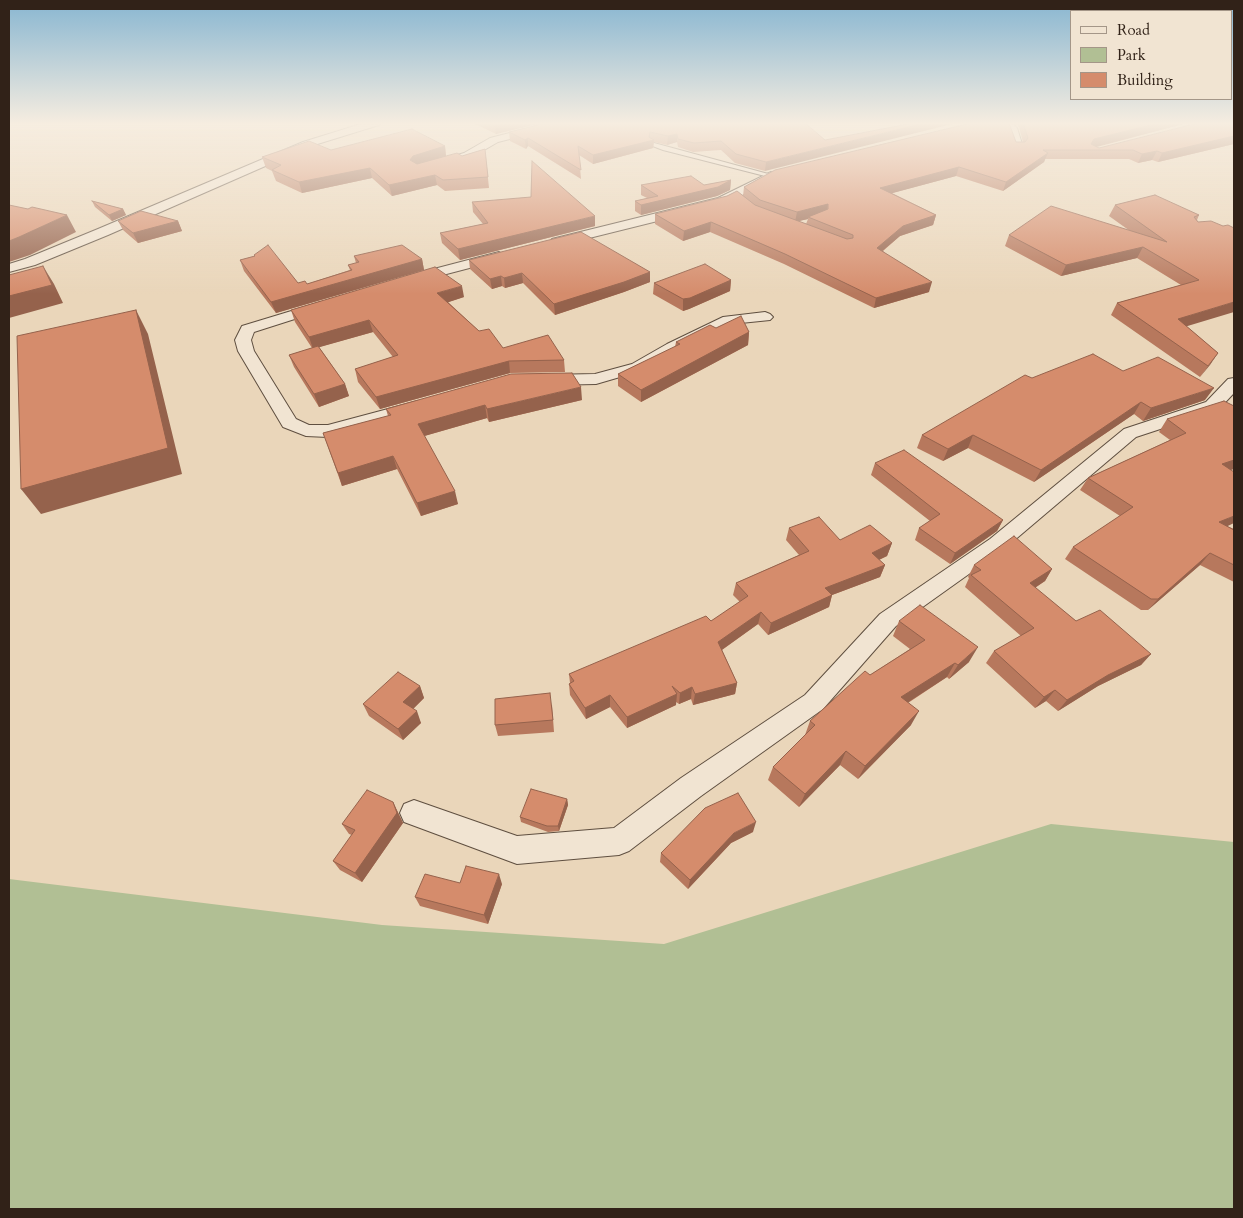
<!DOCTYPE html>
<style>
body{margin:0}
#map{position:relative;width:1243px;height:1218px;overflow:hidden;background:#ead6ba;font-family:Cardo,serif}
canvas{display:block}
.frame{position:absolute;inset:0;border:10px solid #312218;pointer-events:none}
.legend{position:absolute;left:1070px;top:10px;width:162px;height:90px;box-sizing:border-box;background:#f1e4d2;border:1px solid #a49688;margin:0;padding:6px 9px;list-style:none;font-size:15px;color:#312218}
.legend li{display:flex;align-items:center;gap:10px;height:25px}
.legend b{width:25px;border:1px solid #a49688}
</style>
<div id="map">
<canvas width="1243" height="1218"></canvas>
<div class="frame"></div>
<ul class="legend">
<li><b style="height:6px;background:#f1e4d2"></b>Road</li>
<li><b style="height:14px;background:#b1bf94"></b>Park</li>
<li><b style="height:14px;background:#d58c6c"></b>Building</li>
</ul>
</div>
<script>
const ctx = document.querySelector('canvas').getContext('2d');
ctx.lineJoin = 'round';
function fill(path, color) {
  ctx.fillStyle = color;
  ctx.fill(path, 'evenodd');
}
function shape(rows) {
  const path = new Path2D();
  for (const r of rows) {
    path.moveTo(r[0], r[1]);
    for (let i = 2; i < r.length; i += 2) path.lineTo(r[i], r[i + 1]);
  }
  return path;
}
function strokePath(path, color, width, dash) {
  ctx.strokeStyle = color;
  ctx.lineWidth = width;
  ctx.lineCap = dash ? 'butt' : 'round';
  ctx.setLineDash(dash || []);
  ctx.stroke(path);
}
const green = shape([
 [1051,824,1234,842,1234,1209,9,1209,9,879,382,925,664,944]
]);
const service = shape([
 [650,143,654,143,772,175,769,177,663,150,650,145,650,143]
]);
const minor = shape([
 [364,123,380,123,379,125,311,146,108,235,35,265,9,272,9,264,25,259,98,229,303,142,364,123],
 [549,123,566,123,565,125,498,142,472,157,445,165,439,162,441,160,464,153,490,138,549,123],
 [1001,123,1012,123,1017,128,1023,147,1022,149,1014,149,1008,131,1001,123],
 [771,172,775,173,777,175,775,177,726,204,557,246,550,242,552,239,718,198,771,172],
 [499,252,506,256,504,259,412,283,407,282,405,279,407,276,499,252],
 [321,302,326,303,328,306,326,309,254,332,251,340,254,351,296,419,309,425,328,425,418,401,424,402,427,406,424,410,328,437,306,436,283,427,238,351,235,340,242,326,321,302],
 [765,312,770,314,773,317,770,320,731,324,679,350,644,370,596,384,547,385,541,384,539,380,541,376,547,375,595,374,632,364,667,344,723,317,765,312],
 [1234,378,1234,393,1218,410,1136,437,1004,549,896,626,823,709,701,796,629,851,619,855,517,864,404,822,400,813,404,804,414,800,517,836,614,828,681,778,805,695,880,614,990,539,1124,429,1206,402,1228,379,1234,378]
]);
const wall = shape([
 [473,123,541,123,496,134],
 [805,123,765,171,735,163,721,150,693,152,678,147,677,142,667,145,654,142,653,148,593,164,579,155,581,179,528,146,526,149,510,141,509,132],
 [1015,123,1187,123,1097,147,1099,148,1234,123,1234,144,1158,162,1152,160,1138,163,1129,159,1045,159,1044,162,1003,191,956,176,892,193,936,215,933,225,900,236,883,251,929,292,874,308,784,264,710,232,683,241,655,224,655,214,743,196,744,187,1016,142,1023,142,1019,127],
 [808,219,806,224,798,221],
 [445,146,446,156,462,156,485,149,489,188,445,191,437,185,392,196,372,178,302,193,276,181,272,171,266,168,262,157,331,150],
 [731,180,730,190,717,196,641,215,635,211,635,201,647,198,641,195,641,185,704,185],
 [92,201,123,209,126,215,112,221,95,207],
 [472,202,595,226,460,260,442,243,440,233,483,224,473,212],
 [1115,205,1199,215,1197,220,1198,222,1223,226,1186,326,1218,353,1200,377,1111,315,1117,303,1181,285,1137,258,1061,276,1005,246,1009,235,1130,231,1109,216],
 [118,221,178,221,182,231,138,243,123,230],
 [254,255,298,283,307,284,350,270,348,265,356,263,354,256,422,259,424,270,276,313,244,271,240,260,255,256],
 [469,260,650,272,650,282,624,292,555,315,523,283,505,288,502,286,492,289,470,269],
 [731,280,730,291,689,309,683,311,653,294,654,283],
 [464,297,448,302,479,331,503,348,564,360,565,372,510,373,380,409,358,382,355,369,393,357,373,332,319,347,345,384,349,396,319,407,294,367,289,355,312,348,295,322,291,310],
 [716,328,749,332,748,345,641,402,618,386,618,374,675,347,676,342],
 [1123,371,1205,400,1143,421,1134,414,1034,482,968,448,943,461,917,448,922,435,1032,378],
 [582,400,489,422,487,418,424,436,458,504,421,516,397,469,342,486,323,433,388,416,386,409],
 [1234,406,1231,470,1227,526,1234,529,1234,582,1200,565,1148,610,1141,610,1065,559,1073,547,1120,516,1080,490,1088,478,1170,440,1159,432,1167,419],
 [875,463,1003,520,997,531,950,564,915,540,919,528,930,521,871,475],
 [789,528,840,540,892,543,887,556,879,560,885,565,880,577,832,595,829,607,768,635,758,624,722,650,737,683,735,694,693,705,691,699,679,704,676,702,676,705,627,728,610,707,586,719,570,695,569,684,570,683,569,674,711,621,740,602,733,595,736,583,799,555,786,540],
 [974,565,1052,569,1045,581,1035,588,1076,621,1151,654,1141,665,1098,686,1058,711,1046,701,1035,708,986,663,994,651,1021,636,965,587,969,578,968,577],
 [899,621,969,662,949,679,947,677,908,703,911,725,858,779,840,765,799,807,768,780,773,767,805,735,810,721,870,675,910,649,893,636],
 [420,686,424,698,413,709,421,723,403,740,369,716,363,704],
 [552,705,554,732,498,736,495,725],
 [567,799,568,805,559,831,548,832,521,822,520,817],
 [393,802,403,823,362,882,340,870,333,861,352,835,349,834,342,824],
 [753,832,731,843,688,889,660,862,661,853],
 [460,883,502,884,488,924,420,906,415,897]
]);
const shadedWall = shape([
 [507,123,541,123,496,134,495,126],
 [925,123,956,123,765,171,766,162],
 [1159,123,1187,123,1091,148,1091,144,1094,139],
 [650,132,650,140,654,140,653,148,593,164,593,155,649,137],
 [677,134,677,142,667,145,668,136],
 [1234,136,1234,144,1158,162,1162,153],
 [528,138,528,146,526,149,525,140],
 [445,146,446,157,415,167,410,160,413,156],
 [1157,151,1152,160,1138,163,1142,154],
 [1048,153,1044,162,1003,191,1006,182],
 [959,167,956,176,878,197,880,188],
 [370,168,372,178,302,193,299,182],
 [435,175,437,185,392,196,389,185],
 [731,180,730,190,717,196,641,215,641,205],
 [828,204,826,214,808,217,808,219,795,222,797,212],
 [123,209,126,215,112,221,109,215],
 [67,215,76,232,30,255,9,262,9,241],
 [936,215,933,225,900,236,875,257,877,248,903,226],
 [595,216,595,226,460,260,458,249],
 [178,221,182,231,138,243,133,233],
 [711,222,710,232,683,241,684,231],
 [1143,247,1137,258,1061,276,1066,265],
 [422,259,424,270,276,313,271,302],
 [43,266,54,284,63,303,9,318,9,296],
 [650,272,650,282,624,292,555,315,554,304],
 [522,273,523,283,505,288,504,278],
 [501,276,502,286,492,289,490,279],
 [731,280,730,291,689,309,683,311,683,299],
 [932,282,929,292,874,308,876,298],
 [462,286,464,297,440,305,437,293],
 [1234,302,1234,312,1171,331,1178,319],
 [136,310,148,334,182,474,41,514,21,489],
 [369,320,373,332,313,349,309,337],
 [749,332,748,345,641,402,641,390],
 [1218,353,1210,365,1200,377,1208,366],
 [509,361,510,373,380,409,376,397],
 [345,384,349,396,319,407,314,394],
 [581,387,582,400,489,422,487,409],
 [1214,388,1205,400,1143,421,1151,408],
 [1141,402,1134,414,1034,482,1041,470],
 [485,405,487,418,421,437,418,424],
 [973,435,968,448,943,461,948,449],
 [393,456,397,469,342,486,338,473],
 [1234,460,1234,469,1213,476,1222,464],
 [455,491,458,504,421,516,417,503],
 [1234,516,1234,523,1209,535,1219,522],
 [1003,520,997,531,950,564,955,553],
 [892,543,887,556,868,565,872,553],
 [1210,553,1200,565,1148,610,1158,599],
 [885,565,880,577,832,595,829,607,768,635,771,623,825,588],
 [1052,569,1045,581,1022,596,1030,583],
 [761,612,758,624,716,654,718,642],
 [978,647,969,662,949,679,958,665],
 [1151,654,1141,665,1098,686,1058,711,1067,700,1108,675],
 [955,663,947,677,893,712,901,697],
 [737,683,735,694,693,705,695,694],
 [420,686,424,698,408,714,403,702],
 [692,687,691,699,679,704,680,693],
 [1055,690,1046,701,1035,708,1044,697],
 [677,694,676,705,627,728,627,717],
 [610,695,610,707,586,719,585,708],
 [417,711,421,723,403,740,398,729],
 [919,711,911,725,858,779,865,766],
 [846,751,840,765,799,807,805,794],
 [567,799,568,805,559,831,558,826],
 [393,802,403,823,362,882,355,873],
 [756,822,753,832,731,843,688,889,690,880,734,833],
 [499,874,502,884,488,924,484,915]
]);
const building = shape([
 [489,123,507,123,495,126,489,123],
 [546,123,805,123,825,140,913,123,925,123,766,162,736,154,721,141,694,143,678,139,677,134,668,136,650,132,649,137,654,140,593,155,578,146,581,170,528,138,525,140,509,132,546,123],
 [971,123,1009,123,1016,142,1025,142,1028,138,1023,123,1159,123,1094,139,1091,144,1099,148,1198,123,1234,123,1234,136,1162,153,1157,151,1142,154,1133,150,1043,150,1048,153,1006,182,959,167,880,188,936,215,903,226,877,248,932,282,876,298,785,254,711,222,684,231,655,214,727,196,737,191,755,205,847,239,853,238,853,235,808,217,828,209,828,204,797,212,760,200,744,187,775,170,971,123],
 [412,129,445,146,413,156,410,160,417,164,457,153,462,156,485,149,488,177,443,180,435,175,389,185,370,168,299,182,272,170,281,165,262,157,309,141,331,150,412,129],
 [532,161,595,216,458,249,440,233,488,223,472,202,531,197,532,161],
 [691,176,704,185,731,180,718,187,641,205,635,201,658,196,641,185,691,176],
 [1155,195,1199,215,1194,217,1198,222,1211,221,1223,226,1228,225,1234,228,1234,302,1178,319,1218,353,1208,366,1117,303,1199,280,1143,247,1066,265,1009,235,1051,206,1167,242,1115,205,1155,195],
 [92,201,123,209,109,215,92,201],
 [9,205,28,209,32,207,67,215,19,237,9,241,9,205],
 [141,211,178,221,133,233,118,221,141,211],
 [581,232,650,272,624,282,554,304,522,273,504,278,501,276,490,279,469,260,581,232],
 [268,245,298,283,305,281,307,284,352,270,348,265,359,262,354,256,402,245,422,259,271,302,240,260,255,256,254,255,268,245],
 [705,264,731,280,690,298,683,299,654,283,705,264],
 [43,266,52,285,9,296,9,275,43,266],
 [435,267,462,286,437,293,479,331,489,329,503,348,548,335,564,360,509,361,376,397,355,369,398,355,369,320,309,337,291,310,435,267],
 [136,310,168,448,21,489,17,336,136,310],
 [741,316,749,332,641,390,618,374,680,344,676,342,710,325,716,328,741,316],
 [318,346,345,384,314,394,289,355,318,346],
 [1093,354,1123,371,1158,357,1214,388,1151,408,1141,402,1041,470,973,435,948,449,922,435,1025,375,1032,378,1093,354],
 [572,373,581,387,487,409,485,405,418,424,455,491,417,503,393,456,338,473,323,433,391,415,386,409,511,374,572,373],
 [1224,401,1234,406,1234,460,1222,464,1234,472,1234,516,1219,522,1234,530,1234,565,1210,553,1158,599,1151,599,1073,547,1133,507,1088,478,1186,433,1167,419,1224,401],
 [904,450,1003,520,955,553,919,528,940,514,875,463,904,450],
 [819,517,840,540,870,525,892,543,872,553,885,565,825,588,832,595,771,623,761,612,718,642,737,683,695,694,692,687,680,693,672,686,677,694,627,717,610,695,585,708,569,684,574,681,569,674,706,616,711,621,748,596,736,583,809,551,789,528,819,517],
 [1014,536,1052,569,1030,583,1076,621,1100,610,1151,654,1108,675,1067,700,1055,690,1044,697,994,651,1034,628,971,575,981,570,974,565,1014,536],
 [920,605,978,647,958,665,955,663,901,697,919,711,865,766,846,751,805,794,773,767,815,725,810,721,865,671,870,675,925,640,899,621,920,605],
 [398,672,420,686,403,702,417,711,398,729,363,704,398,672],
 [550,693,553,720,495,725,495,699,550,693],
 [531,789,567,799,558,826,547,826,520,817,531,789],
 [367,790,393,802,397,813,355,873,333,861,355,830,342,824,367,790],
 [738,793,756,822,734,833,690,880,661,853,705,808,738,793],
 [466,866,499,874,484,915,415,897,425,874,460,883,466,866]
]);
fill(green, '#b1bf94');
strokePath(service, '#5f4f40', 2);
strokePath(minor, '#5f4f40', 2);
fill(service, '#f1e4d2');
fill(minor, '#f1e4d2');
fill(wall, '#b7785d');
fill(shadedWall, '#95624c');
fill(building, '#d58c6c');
strokePath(building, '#95624c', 1);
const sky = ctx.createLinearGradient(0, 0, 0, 294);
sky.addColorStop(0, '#88b6d1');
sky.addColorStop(0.42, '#f6ede0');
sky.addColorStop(1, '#f6ede000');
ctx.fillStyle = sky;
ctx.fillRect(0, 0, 1243, 294);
</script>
